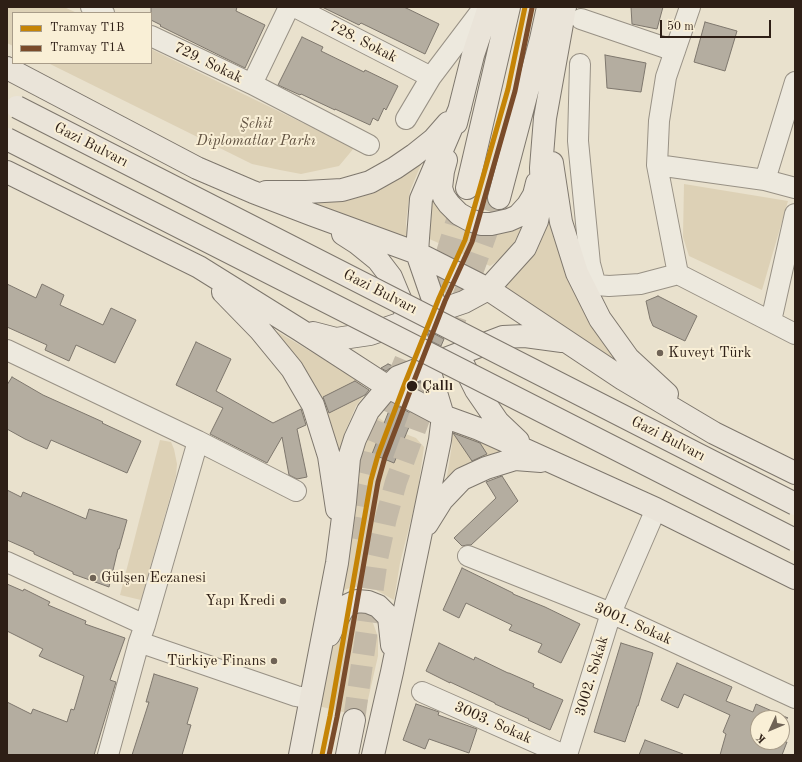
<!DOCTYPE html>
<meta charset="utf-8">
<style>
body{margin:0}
#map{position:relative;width:802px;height:762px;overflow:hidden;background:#e9e1cd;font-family:"Old Standard TT",serif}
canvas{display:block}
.frame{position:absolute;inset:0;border:8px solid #2e1f16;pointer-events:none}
.legend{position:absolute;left:12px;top:12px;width:140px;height:52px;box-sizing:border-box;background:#f9efd6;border:1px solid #a89c89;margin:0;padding:5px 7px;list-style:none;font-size:12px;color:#2e1f16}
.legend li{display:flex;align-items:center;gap:8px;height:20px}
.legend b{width:20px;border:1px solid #a89c89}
.north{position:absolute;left:750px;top:710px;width:40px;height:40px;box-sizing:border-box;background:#f9efd6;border:1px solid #a89c89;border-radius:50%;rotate:226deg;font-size:11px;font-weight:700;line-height:16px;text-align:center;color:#2e1f16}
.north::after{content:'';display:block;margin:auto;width:14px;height:18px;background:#6f6356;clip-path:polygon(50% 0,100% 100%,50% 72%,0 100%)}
.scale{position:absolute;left:660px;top:20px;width:111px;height:18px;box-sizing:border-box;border:2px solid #2e1f16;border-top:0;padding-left:5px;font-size:12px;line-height:14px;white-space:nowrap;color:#2e1f16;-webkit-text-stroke:3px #f9efd6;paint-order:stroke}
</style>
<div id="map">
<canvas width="802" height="762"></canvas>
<div class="frame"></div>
<ul class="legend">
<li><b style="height:5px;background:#c58406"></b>Tramvay T1B</li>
<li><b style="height:5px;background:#7a4b2a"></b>Tramvay T1A</li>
</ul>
<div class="north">K</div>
<div class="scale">50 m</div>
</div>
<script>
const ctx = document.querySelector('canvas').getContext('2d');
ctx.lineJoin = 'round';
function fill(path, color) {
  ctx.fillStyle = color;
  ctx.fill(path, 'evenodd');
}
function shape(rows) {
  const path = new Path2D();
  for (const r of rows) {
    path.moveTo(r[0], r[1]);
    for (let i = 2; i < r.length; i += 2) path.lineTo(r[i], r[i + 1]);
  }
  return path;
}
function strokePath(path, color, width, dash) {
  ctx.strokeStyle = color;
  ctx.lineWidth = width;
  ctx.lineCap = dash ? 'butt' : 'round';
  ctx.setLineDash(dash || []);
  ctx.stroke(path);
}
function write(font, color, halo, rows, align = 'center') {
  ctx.font = font + ' "Old Standard TT",serif';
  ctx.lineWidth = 4;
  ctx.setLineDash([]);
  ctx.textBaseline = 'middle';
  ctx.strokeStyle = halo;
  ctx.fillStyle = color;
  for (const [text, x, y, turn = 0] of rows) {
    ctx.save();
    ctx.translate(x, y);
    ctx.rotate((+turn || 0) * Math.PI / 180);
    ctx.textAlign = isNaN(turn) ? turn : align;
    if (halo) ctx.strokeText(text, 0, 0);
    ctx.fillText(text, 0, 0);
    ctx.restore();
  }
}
const green = shape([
 [7,7,64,7,77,13,13,13,13,46,7,43],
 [151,49,354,148,339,166,301,174,280,170,252,164,48,63,151,63],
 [425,155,410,191,406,222,407,237,401,240,310,202],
 [684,184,788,201,762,290,689,256,683,237],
 [434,189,449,214,528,220,519,235,506,254,496,262,490,266,425,237],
 [552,217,620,363,506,291,503,284,533,252],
 [273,329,357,379,367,391,356,406,345,432,337,459,306,377],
 [376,416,398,431,416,438,424,447,417,496,400,563,394,600,376,590,360,587,352,587,337,593,366,434],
 [452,430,511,452,445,488,452,445],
 [160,440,171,442,174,449,177,464,176,476,141,600,120,595],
 [363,615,373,623,378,637,378,656,364,717,314,705,327,651,348,617]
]);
const building = shape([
 [151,7,237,7,236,11,265,25,245,68,160,26,161,25,151,20,151,7],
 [322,7,404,7,439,24,425,54,361,23,359,25,322,7],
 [631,7,663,7,657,29,632,24,631,7],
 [705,22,737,31,725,71,694,62,705,22],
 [302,37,323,47,321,51,364,72,365,70,398,86,386,110,384,108,378,121,373,118,370,125,335,109,335,110,301,94,300,95,278,85,302,37],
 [605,55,646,63,641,92,607,88,605,55],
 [7,284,36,298,42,284,64,295,60,305,103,325,111,308,136,320,115,363,76,345,69,361,45,350,47,345,7,327,7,284],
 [658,296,697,316,685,341,653,326,650,319,646,301,658,296],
 [427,330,444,339,441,346,431,341,427,330],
 [196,342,231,359,216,391,273,423,301,409,306,425,297,429,307,477,297,479,289,475,282,437,267,463,210,434,223,408,176,385,196,342],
 [388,364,393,366,386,371,381,368,388,364],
 [12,377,43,395,103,422,102,423,141,441,127,473,51,440,47,449,25,439,7,429,7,385,12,377],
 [355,381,369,390,365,395,329,413,323,397,355,381],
 [420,382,422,391,411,385,420,382],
 [392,403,414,415,394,463,372,454,392,403],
 [453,433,480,443,487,454,472,461,453,433],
 [502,476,518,501,471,545,467,545,462,546,454,538,496,498,486,482,502,476],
 [7,490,21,497,23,492,86,519,89,509,127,520,119,549,118,549,109,587,73,574,73,572,34,554,34,552,7,540,7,490],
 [462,568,513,593,513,594,545,607,580,624,561,663,538,652,542,644,509,630,512,625,466,603,459,618,443,610,462,568],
 [7,584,23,591,24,589,50,602,48,605,86,621,85,624,125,638,110,680,116,682,94,755,7,755,7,702,31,714,33,709,67,722,71,709,74,710,84,676,39,656,43,649,7,631,7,584],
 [439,643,474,660,475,657,508,673,509,673,534,684,533,687,563,700,550,730,528,720,529,719,495,704,495,703,450,682,450,683,426,671,439,643],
 [621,643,653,653,638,706,637,706,625,742,594,732,621,643],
 [677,663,732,687,726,701,753,712,756,704,788,718,758,718,758,742,787,742,782,755,720,755,726,734,723,732,730,715,684,694,678,708,661,700,677,663],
 [154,674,198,688,187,724,191,725,182,755,132,755,149,702,146,702,154,674],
 [416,704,439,712,438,715,477,729,469,753,429,739,425,749,403,740,416,704],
 [645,740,683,754,683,755,639,755,645,740]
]);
const highwayTunnel = shape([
 [350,538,356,504,370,445,438,282,467,188],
 [354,720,377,559,386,518,396,482,417,424,499,198]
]);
const minor = shape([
 [91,7,104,13],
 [295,7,431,77],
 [690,7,666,77,659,121,657,165,678,274,795,334],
 [581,19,675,51],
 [151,36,252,84,289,7],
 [580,64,578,141,590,264,596,286],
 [252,84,369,145],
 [406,119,431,77,484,7],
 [657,165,765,180,795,188],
 [765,180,795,82],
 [584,284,609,286,640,284,678,274],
 [771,321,795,214],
 [7,350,198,441,296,491],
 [468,556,611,613,795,698],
 [7,562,145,625],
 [139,642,296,696,311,699],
 [422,692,564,755],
 [108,755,139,642,145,625,198,441],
 [567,755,611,613,656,509]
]);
const highway = shape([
 [7,68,197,168,253,192,313,215,417,253,488,289,623,379,714,433,795,473],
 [456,123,473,55,489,7],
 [446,160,443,171,441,188,444,197,449,204,459,214,470,220,481,224,491,224,509,220,518,216,528,205,534,195,537,183],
 [552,163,561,222,577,273,600,319,628,358,667,394],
 [7,172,199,267,300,330,388,387,443,416,479,429,656,509,795,578],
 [467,188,509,7],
 [266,192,306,192,342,190,370,182,395,168,414,155,434,139,448,123],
 [499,198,541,39,548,7],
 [343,234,357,243,378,260,391,277,428,366,443,416,440,440,392,672,373,755],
 [223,292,260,330,292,369,313,405,329,456,337,509],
 [444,324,437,311,417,253,418,238,421,199,460,108],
 [313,333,336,339,370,334,464,302,488,289,525,248,537,221,542,197,541,168,545,118,565,7],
 [463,364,476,390,498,422,518,441],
 [427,524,442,500,462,479,486,468,515,459,541,461],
 [329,635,336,621,344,607,357,601,368,602,378,606,389,617,392,645],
 [300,755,337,563,345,502,349,458,355,439,368,411,388,387,398,377,503,337,525,336,562,341],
 [347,755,354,720]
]);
const highwayBridge = shape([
 [17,107,795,504],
 [7,139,795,540]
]);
const tram1 = shape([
 [322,755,330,716,371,480,378,455,405,383,439,298,465,240,508,89,525,7]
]);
const tram2 = shape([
 [329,755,337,717,378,482,385,457,412,386,445,301,472,242,515,91,532,8]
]);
const markers = [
 [660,353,4,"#6f6356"],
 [412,386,6,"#2e1f16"],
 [93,578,4,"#6f6356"],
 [283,601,4,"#6f6356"],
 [274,661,4,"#6f6356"]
];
const streetNames = [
 ["728. Sokak",363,42,27],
 ["729. Sokak",208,63,26],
 ["Gazi Bulvarı",91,145,27],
 ["Gazi Bulvarı",380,292,27],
 ["Gazi Bulvarı",668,439,27],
 ["3001. Sokak",633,624,24],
 ["3002. Sokak",592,676,-73],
 ["3003. Sokak",493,723,24]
];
const parkNames = [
 ["Şehit",256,124],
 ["Diplomatlar Parkı",256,141]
];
const poiNames = [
 ["Kuveyt Türk",668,353],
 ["Gülşen Eczanesi",101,578],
 ["Yapı Kredi",275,601,"right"],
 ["Türkiye Finans",266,661,"right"]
];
const stopNames = [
 ["Çallı",422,386]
];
fill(green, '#ddd1b6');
fill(building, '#b4ada0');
strokePath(building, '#7e776d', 1);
strokePath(highwayTunnel, '#c4baa8', 22, [22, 11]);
strokePath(minor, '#989185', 22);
strokePath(highway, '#7e776d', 24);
strokePath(minor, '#ede9de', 20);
strokePath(highway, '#eae4d9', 22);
strokePath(highwayBridge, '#7e776d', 24, []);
strokePath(highwayBridge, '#eae4d9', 22);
strokePath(tram1, '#c58406', 5);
strokePath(tram2, '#7a4b2a', 5);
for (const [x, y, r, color] of markers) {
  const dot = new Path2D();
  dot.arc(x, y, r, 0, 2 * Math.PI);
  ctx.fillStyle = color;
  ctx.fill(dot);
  strokePath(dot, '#f9efd6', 1.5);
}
write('15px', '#2e1f16', '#f9efd6', streetNames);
write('italic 15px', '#605140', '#f9efd6', parkNames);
write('15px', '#2e1f16', '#f9efd6', poiNames, 'left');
write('bold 15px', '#2e1f16', '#f9efd6', stopNames, 'left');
</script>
